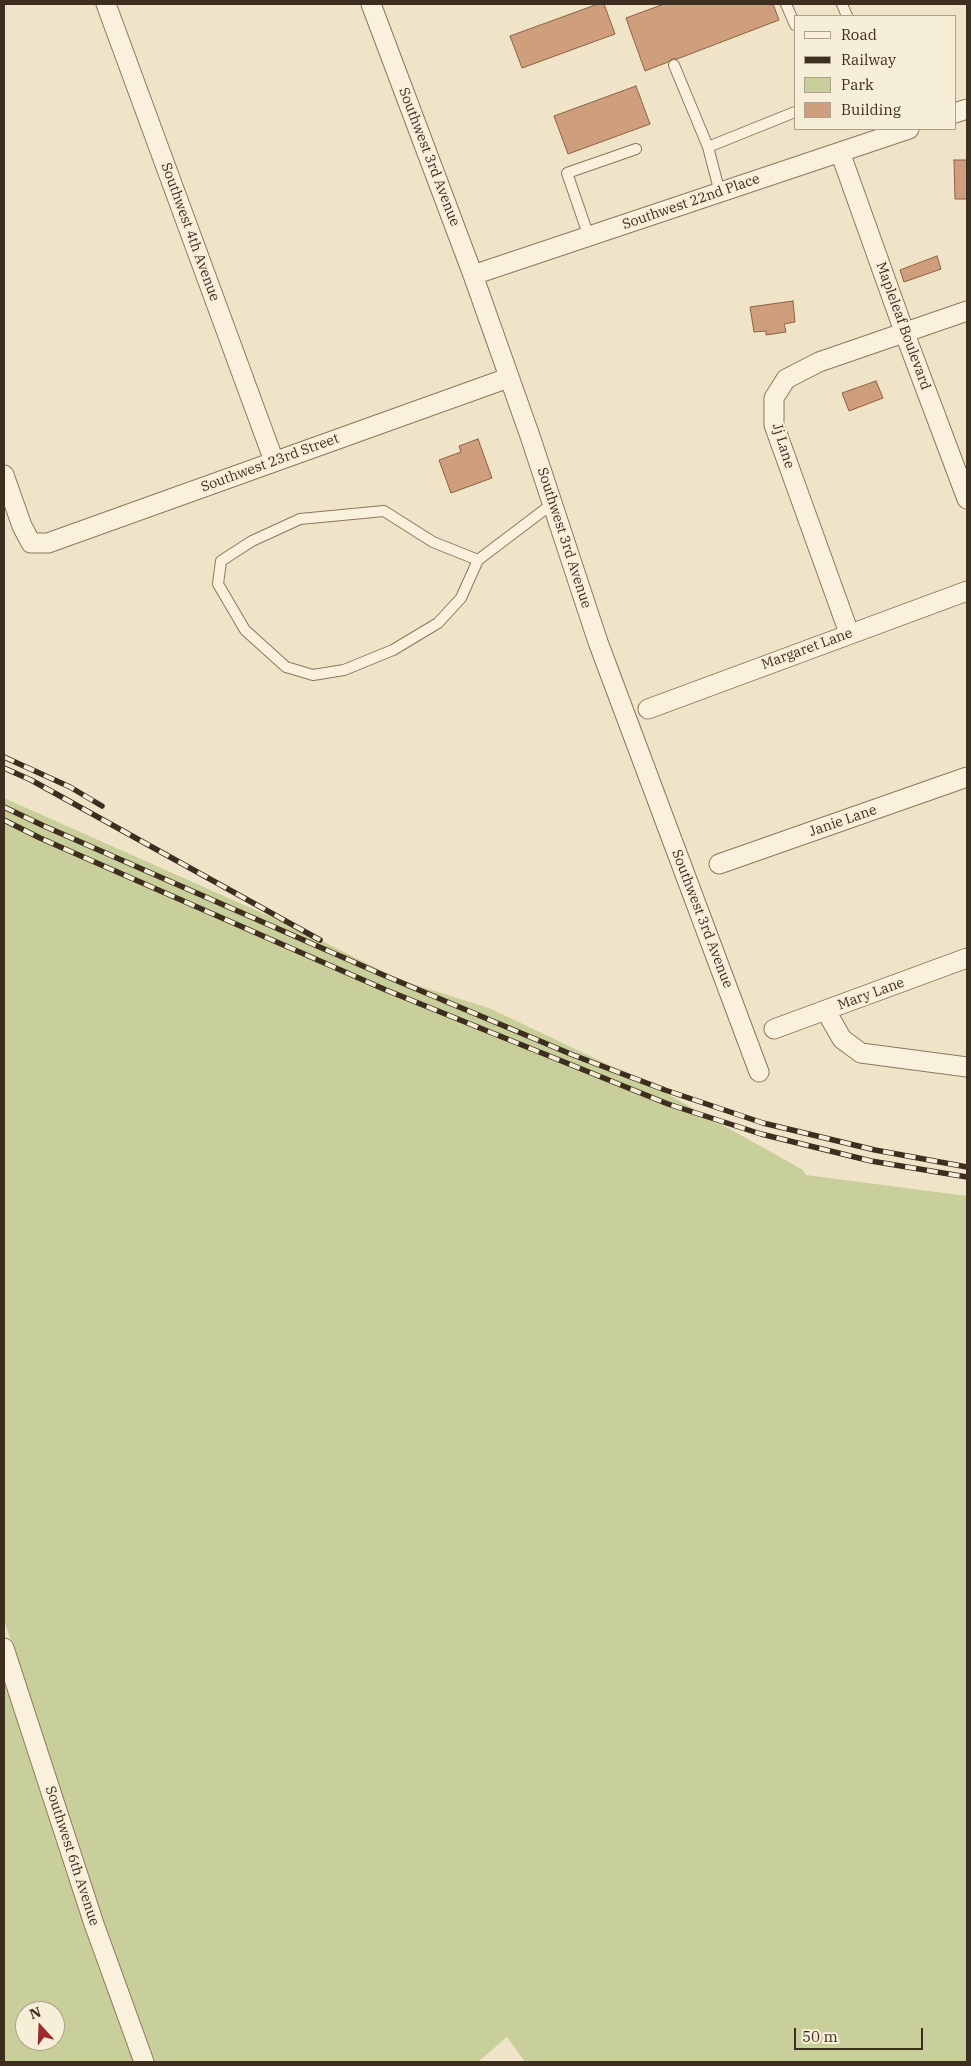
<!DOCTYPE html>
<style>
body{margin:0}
#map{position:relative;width:971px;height:2066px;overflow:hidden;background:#f0e4c8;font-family:"IBM Plex Serif",serif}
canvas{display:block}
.frame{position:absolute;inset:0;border:5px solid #3d2e20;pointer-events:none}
.legend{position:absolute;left:794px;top:15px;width:162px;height:115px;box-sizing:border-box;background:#f7eed8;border:1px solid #ada18e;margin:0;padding:6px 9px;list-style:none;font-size:15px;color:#3d2e20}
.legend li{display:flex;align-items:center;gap:10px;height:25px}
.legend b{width:25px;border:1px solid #ada18e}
.north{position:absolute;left:15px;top:2001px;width:50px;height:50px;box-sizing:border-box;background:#f7eed8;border:1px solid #ada18e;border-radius:50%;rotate:340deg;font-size:14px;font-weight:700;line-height:20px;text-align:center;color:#3d2e20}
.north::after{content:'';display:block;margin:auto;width:18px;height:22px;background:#9e2a2b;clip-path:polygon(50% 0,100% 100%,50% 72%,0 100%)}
.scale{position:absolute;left:794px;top:2028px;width:129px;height:22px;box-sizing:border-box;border:2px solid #3d2e20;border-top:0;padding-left:6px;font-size:15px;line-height:18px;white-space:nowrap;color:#3d2e20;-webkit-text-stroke:4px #f7eed8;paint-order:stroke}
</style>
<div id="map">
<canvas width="971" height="2066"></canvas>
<div class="frame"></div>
<ul class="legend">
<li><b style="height:6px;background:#faf1dc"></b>Road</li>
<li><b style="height:6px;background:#3d2e20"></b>Railway</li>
<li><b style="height:14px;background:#c9cf9b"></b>Park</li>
<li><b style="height:14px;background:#cf9f7d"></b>Building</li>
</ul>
<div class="north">N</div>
<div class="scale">50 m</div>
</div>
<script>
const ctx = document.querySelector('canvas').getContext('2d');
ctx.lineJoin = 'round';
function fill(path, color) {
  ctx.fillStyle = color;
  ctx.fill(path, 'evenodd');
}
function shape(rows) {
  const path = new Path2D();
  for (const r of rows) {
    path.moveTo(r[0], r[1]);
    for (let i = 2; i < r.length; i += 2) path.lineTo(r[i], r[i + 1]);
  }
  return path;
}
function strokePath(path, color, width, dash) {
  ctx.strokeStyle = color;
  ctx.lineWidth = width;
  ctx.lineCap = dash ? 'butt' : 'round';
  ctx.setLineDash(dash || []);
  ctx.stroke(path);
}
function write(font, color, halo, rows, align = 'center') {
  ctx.font = font + ' "IBM Plex Serif",serif';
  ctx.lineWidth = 4.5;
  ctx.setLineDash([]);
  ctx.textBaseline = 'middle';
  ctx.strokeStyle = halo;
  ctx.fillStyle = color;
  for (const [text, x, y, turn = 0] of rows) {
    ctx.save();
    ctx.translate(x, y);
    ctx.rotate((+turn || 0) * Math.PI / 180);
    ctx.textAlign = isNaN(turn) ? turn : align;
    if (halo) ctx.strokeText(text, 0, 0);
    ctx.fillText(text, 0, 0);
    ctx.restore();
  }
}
const green = shape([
 [4,798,298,929,400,980,489,1008,653,1086,803,1170,806,1175,967,1196,967,2062,525,2062,507,2037,478,2062,154,2062,102,1921,4,1620],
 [4,1676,135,2062,4,2062],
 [25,2011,55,2011,55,2041,25,2041]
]);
const building = shape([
 [598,4,604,4,615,34,522,68,510,36,598,4],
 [664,4,773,4,779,20,677,59,672,59,668,62,645,71,626,18,664,4],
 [636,86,650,124,568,154,554,116,636,86],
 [954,160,967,160,967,199,955,199,954,160],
 [937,256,941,269,904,282,900,270,937,256],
 [793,301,795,322,784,324,786,332,766,335,766,331,754,332,750,307,793,301],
 [876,381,883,398,849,411,842,393,876,381],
 [478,439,492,478,451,493,439,460,461,452,459,446,478,439]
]);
const service = shape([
 [786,4,795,25],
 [842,4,847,16],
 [674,65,708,147],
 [720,193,708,147,795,112],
 [589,237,567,173,636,149],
 [478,560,461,598,438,623,393,650,344,670,313,675,286,667,245,630,218,584,221,561,252,541,300,519,384,511,433,542,478,560,552,504]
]);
const minor = shape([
 [106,4,274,461],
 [371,4,473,275,530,436,598,642,759,1072],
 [955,113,967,109],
 [840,152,905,334,967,499],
 [473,275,909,129],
 [4,475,22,526,31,543,48,543,508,378],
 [849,633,774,425,774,398,786,379,819,362,967,311],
 [648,709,967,591],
 [719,864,967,777],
 [826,1011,842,1039,861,1053,967,1067],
 [774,1029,967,958],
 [4,1648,94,1924,144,2062]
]);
const rail = shape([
 [4,757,70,787,102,806],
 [4,768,31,780,320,940],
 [4,807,44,826,381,974,573,1055,665,1090,763,1123,875,1150,967,1167],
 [4,820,40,838,386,990,668,1104,761,1134,871,1161,967,1177]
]);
const streetNames = [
 ["Southwest 3rd Avenue",429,157,69],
 ["Southwest 22nd Place",691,202,-19],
 ["Southwest 4th Avenue",190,232,70],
 ["Mapleleaf Boulevard",903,326,70],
 ["Jj Lane",783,446,73],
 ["Southwest 23rd Street",270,463,-20],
 ["Southwest 3rd Avenue",564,538,72],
 ["Margaret Lane",807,649,-20],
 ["Janie Lane",843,821,-19],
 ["Southwest 3rd Avenue",702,919,69],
 ["Mary Lane",871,994,-20],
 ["Southwest 6th Avenue",72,1856,72]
];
fill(green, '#c9cf9b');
fill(building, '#cf9f7d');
strokePath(building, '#8d5f41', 1);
strokePath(service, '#8d765c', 12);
strokePath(minor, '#8d765c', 21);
strokePath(service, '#faf1dc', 10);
strokePath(minor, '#faf1dc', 19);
strokePath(rail, '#3d2e20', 5.5);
strokePath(rail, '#f7eed8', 4, [11]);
write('14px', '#3d2e20', '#f7eed8', streetNames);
</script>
